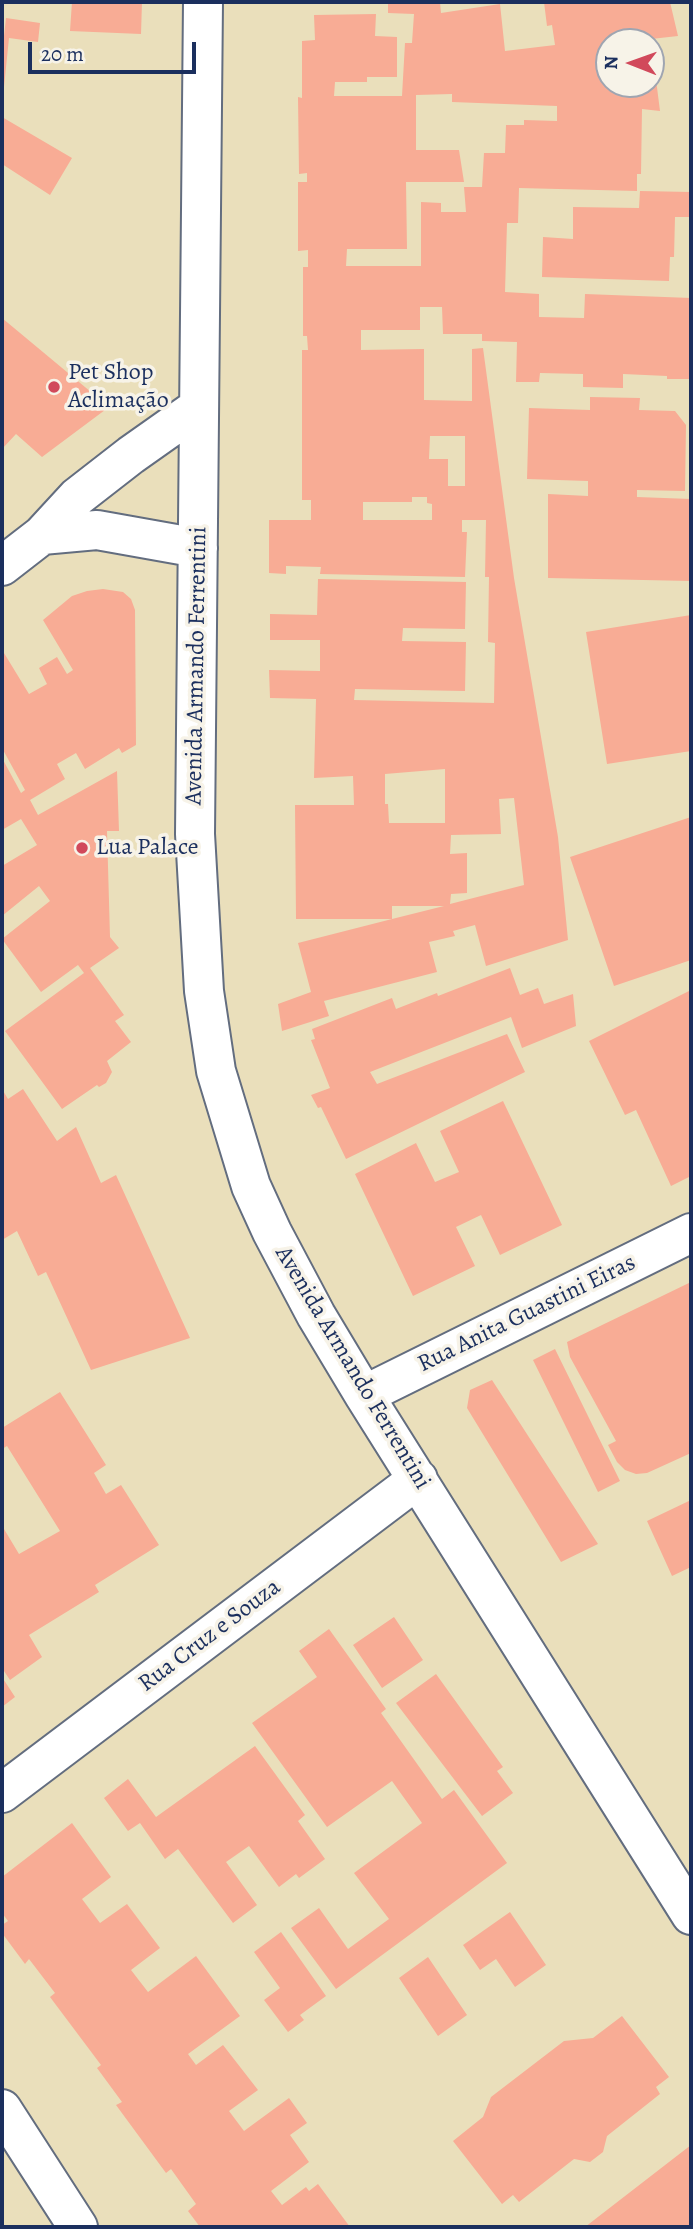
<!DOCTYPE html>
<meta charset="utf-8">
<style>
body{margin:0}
#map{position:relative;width:693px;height:2229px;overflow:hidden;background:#eadfbb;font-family:Alegreya,serif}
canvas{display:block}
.frame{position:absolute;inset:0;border:4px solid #1b2f5e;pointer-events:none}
.north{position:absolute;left:595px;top:28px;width:70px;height:70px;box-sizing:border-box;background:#f7f3e8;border:2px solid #9fa5b1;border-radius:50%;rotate:271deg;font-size:19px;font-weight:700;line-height:28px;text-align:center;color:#1b2f5e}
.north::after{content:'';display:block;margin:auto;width:24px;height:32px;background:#d1495b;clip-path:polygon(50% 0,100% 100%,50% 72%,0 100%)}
.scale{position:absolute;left:28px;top:42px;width:168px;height:32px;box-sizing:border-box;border:4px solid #1b2f5e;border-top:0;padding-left:9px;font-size:21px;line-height:24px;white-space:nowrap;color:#1b2f5e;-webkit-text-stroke:5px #f7f3e8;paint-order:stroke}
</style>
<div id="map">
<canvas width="693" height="2229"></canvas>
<div class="frame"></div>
<div class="north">N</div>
<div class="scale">20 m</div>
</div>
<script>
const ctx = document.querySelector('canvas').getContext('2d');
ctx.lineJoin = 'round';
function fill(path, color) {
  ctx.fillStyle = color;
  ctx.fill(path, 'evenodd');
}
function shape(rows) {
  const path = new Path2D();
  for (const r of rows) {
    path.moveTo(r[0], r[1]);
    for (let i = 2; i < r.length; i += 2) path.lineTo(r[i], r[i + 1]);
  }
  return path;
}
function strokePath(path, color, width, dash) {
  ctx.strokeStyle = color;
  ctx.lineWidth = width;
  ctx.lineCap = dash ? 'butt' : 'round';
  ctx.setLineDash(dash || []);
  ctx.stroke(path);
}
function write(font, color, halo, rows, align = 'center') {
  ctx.font = font + ' Alegreya,serif';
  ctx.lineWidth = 7;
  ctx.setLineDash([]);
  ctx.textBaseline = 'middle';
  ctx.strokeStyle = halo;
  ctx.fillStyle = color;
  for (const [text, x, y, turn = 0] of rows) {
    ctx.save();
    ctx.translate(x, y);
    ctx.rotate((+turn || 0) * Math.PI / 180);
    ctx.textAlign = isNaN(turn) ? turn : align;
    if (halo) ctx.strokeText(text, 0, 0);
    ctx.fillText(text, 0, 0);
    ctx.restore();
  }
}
const building = shape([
 [72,2,142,2,141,34,70,31],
 [388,2,440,2,441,13,500,4,505,51,555,45,552,25,547,26,544,2,670,2,678,36,651,39,651,42,609,42,609,84,651,84,653,56,660,111,642,109,641,174,637,174,637,191,519,188,518,223,507,223,505,292,539,294,539,317,584,318,585,294,691,298,691,379,667,379,667,376,623,374,623,388,583,387,583,374,540,373,539,382,516,382,517,342,482,341,482,334,443,334,442,307,420,307,420,330,361,330,361,350,424,349,424,400,472,401,472,349,483,348,514,578,558,837,568,940,486,966,475,925,453,931,455,936,429,942,437,972,324,1001,329,1016,282,1031,278,1004,311,992,298,943,392,919,296,919,295,805,354,805,353,776,314,778,316,699,270,698,269,670,320,671,320,640,270,640,270,614,317,615,318,579,466,582,465,629,403,628,402,641,466,642,465,691,355,689,354,700,494,703,495,643,488,642,489,577,485,577,486,520,462,520,462,532,467,532,465,577,320,574,321,567,286,566,286,574,269,573,269,520,311,520,311,500,302,500,302,350,308,350,307,336,303,336,303,267,308,267,308,250,298,251,298,182,307,182,307,173,299,174,298,97,302,98,302,41,315,40,314,15,376,14,375,36,397,37,397,77,367,77,367,82,335,82,334,96,402,96,405,43,412,43,414,14,388,13],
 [452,94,452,102,557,106,557,121,524,120,524,125,506,125,505,153,484,153,482,187,464,187,466,212,441,212,441,203,421,202,421,266,346,266,347,249,407,249,406,182,464,182,459,150,416,150,416,95],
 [430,436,465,436,465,486,448,486,448,459,429,459],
 [412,497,427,497,427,503,432,504,432,520,363,520,363,502,412,502],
 [445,769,445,823,389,823,388,804,385,804,385,774],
 [514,798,524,885,450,904,451,894,467,893,467,853,450,854,451,835,501,834,499,799],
 [392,906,444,906,392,919],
 [6,18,40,23,38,42,9,38,4,87,2,87,2,36,4,36],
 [2,117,72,158,50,195,2,164],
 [640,191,691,192,691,217,675,217,674,257,670,257,669,281,542,277,543,237,573,239,573,207,639,208],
 [2,318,109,407,42,457,16,434,2,449],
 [590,397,640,398,639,410,675,411,686,425,685,491,637,490,637,497,691,499,691,581,548,578,548,494,588,496,588,481,527,479,529,408,590,410],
 [103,589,123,592,131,599,135,610,136,745,122,753,119,748,85,769,76,753,57,764,65,779,30,800,38,815,117,771,119,831,107,831,110,937,119,948,90,968,124,1015,115,1021,131,1042,107,1061,112,1072,106,1083,99,1087,97,1085,62,1109,5,1031,84,973,78,965,41,992,2,939,50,901,39,886,2,916,2,866,37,845,21,819,2,830,2,758,21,793,25,790,2,748,2,655,4,653,29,694,47,684,39,668,57,657,67,674,73,670,43,620,72,596,87,591],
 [691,615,691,751,607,764,586,632],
 [691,817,691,960,614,986,570,857],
 [510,968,520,995,538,988,544,1004,573,994,576,1026,522,1048,511,1017,370,1072,377,1084,507,1034,525,1072,346,1159,321,1107,318,1108,311,1095,330,1088,311,1040,315,1039,312,1029,392,998,396,1009,437,993,438,996],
 [691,990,691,1176,671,1186,636,1110,625,1115,589,1041],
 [2,1089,8,1099,23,1089,57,1141,76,1127,101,1183,116,1175,190,1338,91,1370,46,1272,38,1276,17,1231,2,1240],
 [503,1101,562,1225,500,1255,481,1215,456,1227,475,1266,413,1296,355,1174,416,1143,435,1182,459,1172,440,1131],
 [691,1282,691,1453,647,1473,636,1474,625,1470,617,1462,608,1445,616,1441,570,1357,567,1342],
 [555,1349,620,1481,598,1492,533,1360],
 [492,1380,598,1544,561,1562,467,1408,470,1390],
 [60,1392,106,1465,94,1473,106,1494,121,1485,159,1545,95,1585,99,1592,29,1635,42,1657,10,1680,2,1668,2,1531,4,1529,19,1554,60,1531,7,1446,2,1449,2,1428],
 [691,1500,691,1567,672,1576,647,1521],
 [394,1617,423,1660,382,1688,353,1645],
 [329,1629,386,1709,381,1713,442,1799,454,1790,507,1863,336,1989,291,1928,319,1908,348,1949,389,1919,354,1873,422,1823,392,1781,327,1827,252,1723,317,1677,299,1651],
 [436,1674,503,1767,497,1771,513,1793,482,1816,396,1703],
 [2,1677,15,1697,2,1707],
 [255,1746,305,1815,298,1821,325,1859,299,1878,296,1874,279,1887,249,1846,226,1862,257,1905,233,1923,178,1849,165,1859,140,1823,128,1831,104,1798,128,1779,156,1817],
 [72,1823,111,1877,82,1899,100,1923,127,1904,160,1948,131,1970,148,1992,196,1956,240,2016,188,2054,196,2065,223,2045,258,2090,229,2111,244,2131,289,2098,307,2123,290,2135,309,2162,271,2191,282,2205,306,2187,309,2191,318,2184,350,2227,200,2227,188,2211,196,2204,171,2169,166,2173,116,2105,122,2102,97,2068,101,2065,50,1997,55,1993,29,1959,25,1964,2,1933,2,1925,8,1921,2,1913,2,1877],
 [510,1912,546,1965,515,1987,496,1959,480,1970,463,1945],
 [281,1932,326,1996,300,2015,304,2020,288,2032,264,2000,280,1988,254,1952],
 [428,1957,467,2015,438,2036,399,1978],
 [622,2016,669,2077,656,2087,660,2094,607,2136,603,2152,590,2162,574,2159,519,2202,513,2195,502,2204,453,2141,483,2117,491,2097,564,2041,593,2038],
 [691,2145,691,2227,631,2227,629,2225,627,2227,585,2227]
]);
const minor = shape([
 [203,2,195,834,204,991,216,1071,251,1186,272,1232,316,1315,364,1395,691,1915],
 [42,535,97,530,198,548],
 [2,566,42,535,77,497,131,455,199,407],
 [364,1395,691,1233],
 [2,1793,418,1479],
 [2,2109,78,2227]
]);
const markers = [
 [54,387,7,"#d1495b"],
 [82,848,7,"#d1495b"]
];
const poiNames = [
 ["Pet Shop",68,373],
 ["Aclimação",68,401],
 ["Lua Palace",96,848]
];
const streetNames = [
 ["Avenida Armando Ferrentini",197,666,-89],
 ["Rua Anita Guastini Eiras",527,1314,-26],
 ["Avenida Armando Ferrentini",352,1368,59],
 ["Rua Cruz e Souza",210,1636,-37]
];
fill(building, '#f8ac95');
strokePath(minor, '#636d7f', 42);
strokePath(minor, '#fff', 38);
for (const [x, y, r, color] of markers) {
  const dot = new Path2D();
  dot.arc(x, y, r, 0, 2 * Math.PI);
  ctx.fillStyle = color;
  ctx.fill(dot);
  strokePath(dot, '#f7f3e8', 2.5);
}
write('24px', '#1b2f5e', '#f7f3e8', poiNames, 'left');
write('24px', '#1b2f5e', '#f7f3e8', streetNames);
</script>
